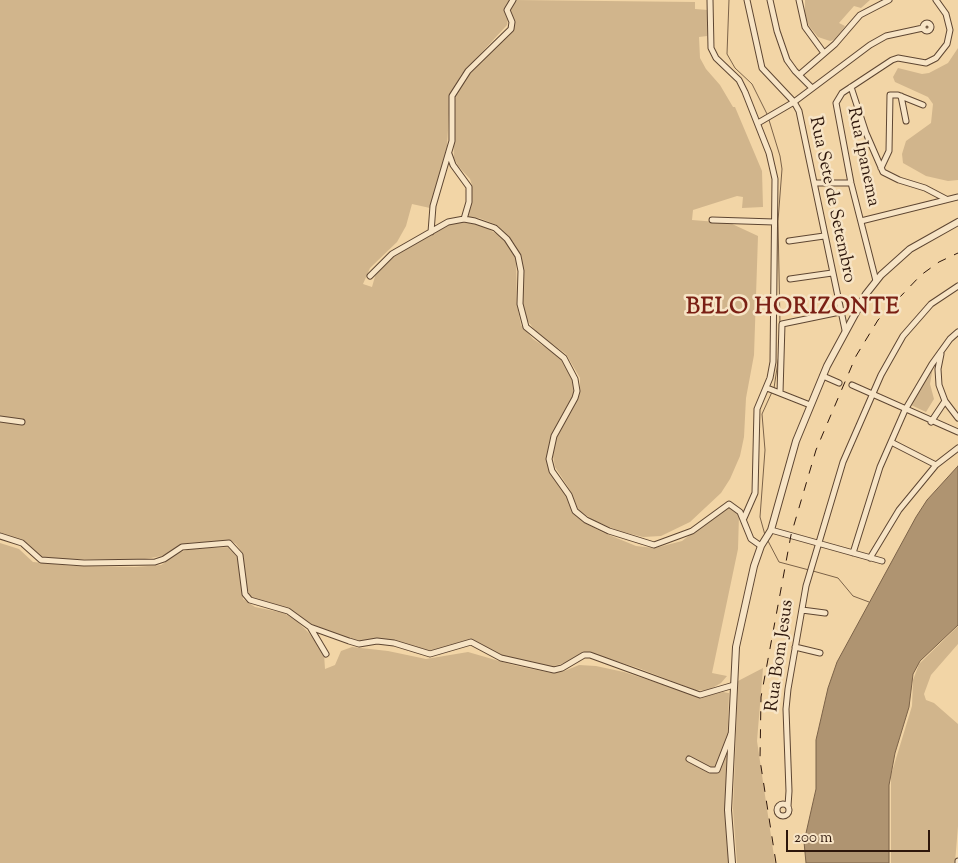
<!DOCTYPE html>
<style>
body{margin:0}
#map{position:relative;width:958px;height:863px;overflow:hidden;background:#f2d5a6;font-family:"Sorts Mill Goudy",serif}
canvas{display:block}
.scale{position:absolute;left:786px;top:830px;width:144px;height:22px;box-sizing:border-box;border:2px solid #2d160b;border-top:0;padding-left:6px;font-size:15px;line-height:18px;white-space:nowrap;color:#2d160b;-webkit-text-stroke:4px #f7e4c5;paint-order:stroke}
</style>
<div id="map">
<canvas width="958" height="863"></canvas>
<div class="scale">200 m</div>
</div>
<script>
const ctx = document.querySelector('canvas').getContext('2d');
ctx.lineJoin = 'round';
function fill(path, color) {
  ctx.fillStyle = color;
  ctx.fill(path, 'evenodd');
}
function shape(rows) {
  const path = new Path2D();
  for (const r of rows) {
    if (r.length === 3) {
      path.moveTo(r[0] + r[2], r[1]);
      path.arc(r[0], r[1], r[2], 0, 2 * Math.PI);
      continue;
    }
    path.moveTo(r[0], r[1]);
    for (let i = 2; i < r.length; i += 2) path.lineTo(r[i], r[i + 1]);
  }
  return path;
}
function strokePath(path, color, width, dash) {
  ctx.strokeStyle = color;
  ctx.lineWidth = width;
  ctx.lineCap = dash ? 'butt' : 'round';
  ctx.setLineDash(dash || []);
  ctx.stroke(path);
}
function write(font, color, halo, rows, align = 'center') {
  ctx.font = font + ' "Sorts Mill Goudy",serif';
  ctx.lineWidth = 5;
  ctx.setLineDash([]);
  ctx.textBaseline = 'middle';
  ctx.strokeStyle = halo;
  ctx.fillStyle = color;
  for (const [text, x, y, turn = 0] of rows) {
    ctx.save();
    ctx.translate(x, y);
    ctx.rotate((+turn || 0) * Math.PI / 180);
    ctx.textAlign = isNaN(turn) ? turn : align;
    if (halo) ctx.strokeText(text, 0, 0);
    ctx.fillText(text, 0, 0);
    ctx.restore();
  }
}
const green = shape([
 [0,0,510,0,504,10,508,20,507,25,461,75,450,96,447,147,430,208,412,204,406,226,397,242,370,268,363,284,372,287,376,273,391,257,448,225,463,222,482,225,503,238,516,259,517,305,521,325,533,339,563,359,573,377,575,390,573,399,548,458,567,494,574,514,583,522,602,532,636,546,655,548,682,541,728,506,739,515,738,549,712,673,727,676,721,683,707,691,695,690,638,668,594,654,551,667,498,655,475,641,428,652,400,642,355,641,329,633,308,622,291,610,257,600,250,596,245,581,243,554,236,544,231,541,187,543,162,556,145,559,56,559,40,558,23,542,0,534],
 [514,0,695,2,695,9,708,10,707,36,699,37,700,58,706,69,720,85,733,107,735,107,762,171,763,207,742,208,743,197,737,196,693,210,692,220,730,223,758,236,754,355,746,398,744,437,740,456,730,479,721,493,690,522,661,536,643,537,619,531,595,521,578,510,570,490,555,467,553,456,556,439,580,393,580,378,566,354,537,333,527,320,521,298,522,261,515,245,497,225,479,218,467,217,472,185,470,179,458,166,454,158,452,101,462,80,511,32,509,12],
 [805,0,870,0,861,8,854,6,839,23,845,26,843,29,834,40,830,41,818,37,809,26,805,16],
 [958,48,958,180,948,181,926,176,903,163,902,154,906,141,931,123,933,104,928,97,895,82,893,77,898,68,922,74,929,73,948,63],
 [933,367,930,384,934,399,926,412,911,405],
 [0,543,19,549,33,562,74,566,135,567,161,565,181,552,190,549,230,547,239,559,243,599,255,607,284,613,298,622,309,633,324,654,325,669,335,665,341,651,352,647,388,651,426,659,468,652,513,665,551,673,562,672,579,665,596,666,624,672,701,697,723,692,729,693,725,813,729,863,0,863],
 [958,626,958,644,931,675,924,694,926,700,934,703,958,724,958,826,955,863,891,863,891,775,912,706,913,680,919,664],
 [763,668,757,741,775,863,737,863,733,809,738,681]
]);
const water = shape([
 [958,466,958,625,920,661,913,674,909,707,895,753,889,785,889,863,806,863,804,842,816,789,816,740,828,688,837,662,916,517,927,500,958,466]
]);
const stream = shape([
 [729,0,727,54,735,68,752,84,768,116],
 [769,120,780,156,782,169,778,221,780,324],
 [774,388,779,355],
 [765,535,760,517,765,450,762,414,772,392],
 [768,541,779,562,809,570],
 [813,571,838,578,853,596,869,602]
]);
const minor = shape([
 [710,0,711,48,716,58,739,80,745,92,769,153,775,179,773,362,770,378,757,409,755,493,744,518],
 [747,0,762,68,794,102,799,111,845,330],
 [770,0,777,31,787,60,795,71,812,88],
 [799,0,805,27,824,53],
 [927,27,4],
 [799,75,835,44,860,15,889,0],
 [851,87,866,133,883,172,899,180,925,188,946,199],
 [901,96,906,121],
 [758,123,794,102,870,45,886,36,923,28],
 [449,154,453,165,469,187,469,202,464,219],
 [881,168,889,151,890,95,898,95,923,105],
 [815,183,851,183],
 [712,220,774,222],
 [861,221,958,197],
 [431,232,433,206,452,141,452,96,468,71,511,29,512,22,507,10,513,0],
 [789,241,824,236],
 [370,276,392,254,448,222,464,219,475,221,495,228,507,239,518,256,521,271,520,304,526,327,564,358,575,379,577,391,575,398,554,436,549,459,552,471,569,495,575,511,586,520,609,531,654,545,692,531,729,504,740,512,751,539,761,546],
 [790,279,832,273],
 [876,281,851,183,836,103,842,93,892,60,898,58,926,63,936,58,947,44,950,30,946,14,936,0],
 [941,354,938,369,939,385,945,401,958,418],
 [823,376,839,383],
 [852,385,958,432],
 [767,388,810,405],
 [780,393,782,324,840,312],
 [0,419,22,422],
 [931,422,945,401],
 [891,442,936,465],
 [771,530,882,561],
 [0,536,22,543,41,560,84,563,155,562,164,559,182,547,229,543,240,555,245,594,250,600,288,611,310,627,349,641,359,644,377,641,394,643,430,654,471,642,501,658,554,670,562,668,584,655,590,655,700,695,734,685],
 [853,553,880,467,905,410,932,364,950,339,958,332],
 [870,558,899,510,936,465,958,448],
 [802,610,825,613],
 [310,627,326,654],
 [795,647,820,653],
 [689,759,710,770,717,770,731,734],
 [783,810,6],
 [788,806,789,791,786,709,788,689,806,586,843,462,881,375,903,336,931,304,958,286],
 [958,861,958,863]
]);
const tertiary = shape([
 [732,863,728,810,736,647,754,566,761,546,771,530,796,441,827,366,866,294,881,275,910,249,958,222]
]);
const rail = shape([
 [776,863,760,760,761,697,791,535,816,450,856,356,878,320,921,275,939,262,958,253]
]);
const streetNames = [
 ["Rua Ipanema",862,157,78],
 ["Rua Sete de Setembro",831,200,78],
 ["Rua Bom Jesus",781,656,-82]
];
const districtNames = [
 ["BELO HORIZONTE",793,309]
];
fill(green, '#d1b58c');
fill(water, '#af9471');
strokePath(water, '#7b6248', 1);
strokePath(stream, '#7b6248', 1);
strokePath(minor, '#5e4632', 7);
strokePath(tertiary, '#5e4632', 8);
strokePath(minor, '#f7e4c5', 5);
strokePath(tertiary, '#f7e4c5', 6);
strokePath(rail, '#2d160b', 1, [9, 9]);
write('18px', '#2d160b', '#f7e4c5', streetNames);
ctx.letterSpacing = '1px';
write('bold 22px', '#7a1f14', '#f7e4c5', districtNames);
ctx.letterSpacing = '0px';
</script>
